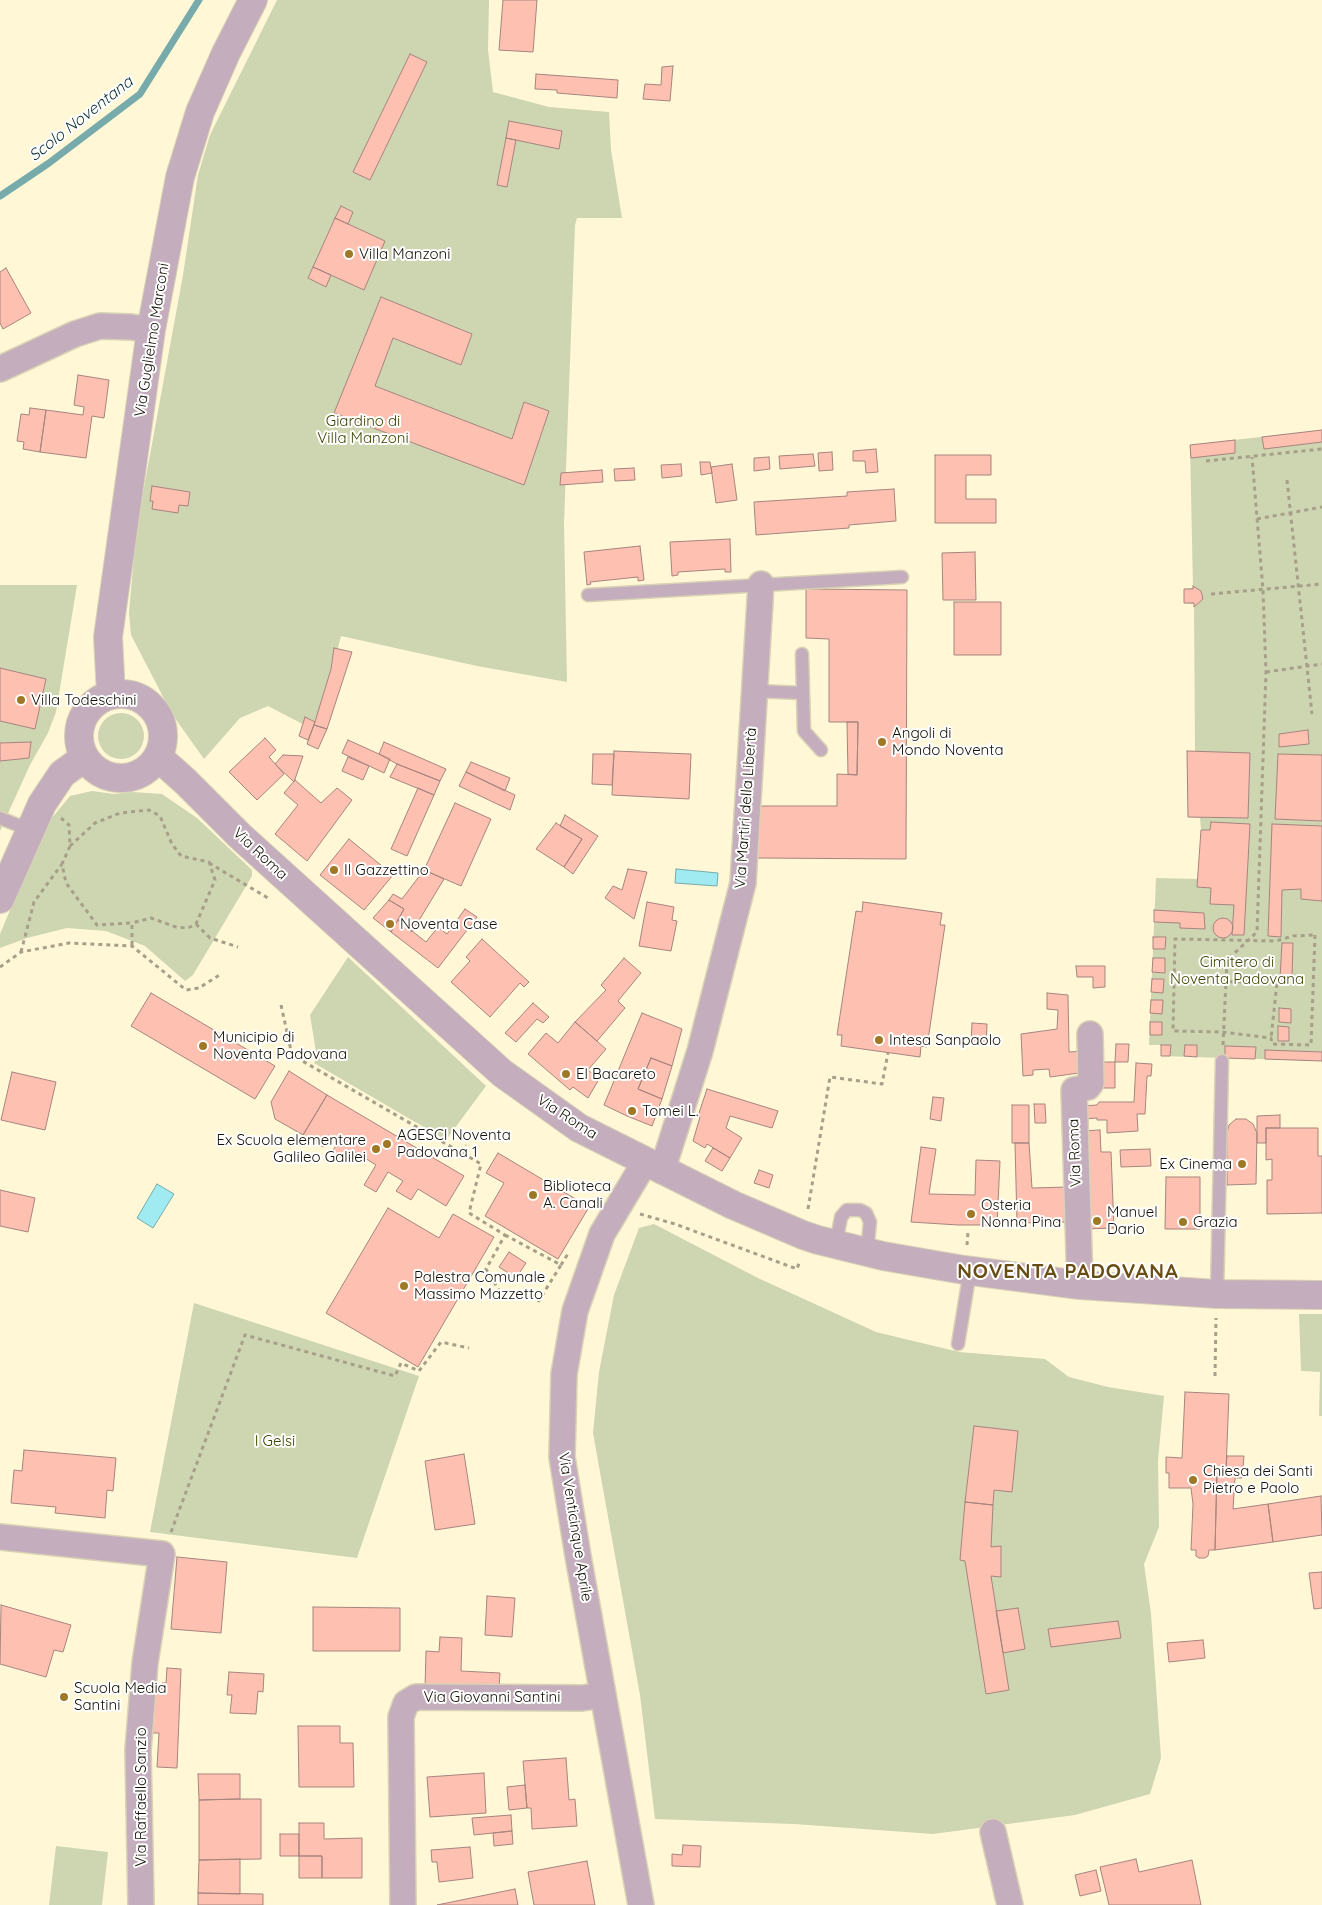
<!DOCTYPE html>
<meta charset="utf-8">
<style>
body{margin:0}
canvas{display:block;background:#fff7d6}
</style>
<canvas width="1322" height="1905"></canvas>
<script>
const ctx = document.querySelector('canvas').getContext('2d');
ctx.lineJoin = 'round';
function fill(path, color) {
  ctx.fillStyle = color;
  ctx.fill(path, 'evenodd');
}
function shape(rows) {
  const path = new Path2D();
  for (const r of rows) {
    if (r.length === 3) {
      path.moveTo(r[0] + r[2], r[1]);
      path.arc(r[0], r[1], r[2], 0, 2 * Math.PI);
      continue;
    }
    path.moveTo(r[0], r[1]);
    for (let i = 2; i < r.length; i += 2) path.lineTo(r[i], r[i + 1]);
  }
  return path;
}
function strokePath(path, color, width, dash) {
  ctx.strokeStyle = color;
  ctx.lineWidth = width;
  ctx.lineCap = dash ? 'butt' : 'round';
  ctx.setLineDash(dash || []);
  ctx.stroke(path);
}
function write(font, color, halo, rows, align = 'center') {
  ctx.font = font + ' Quicksand,sans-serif';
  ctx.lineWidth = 4;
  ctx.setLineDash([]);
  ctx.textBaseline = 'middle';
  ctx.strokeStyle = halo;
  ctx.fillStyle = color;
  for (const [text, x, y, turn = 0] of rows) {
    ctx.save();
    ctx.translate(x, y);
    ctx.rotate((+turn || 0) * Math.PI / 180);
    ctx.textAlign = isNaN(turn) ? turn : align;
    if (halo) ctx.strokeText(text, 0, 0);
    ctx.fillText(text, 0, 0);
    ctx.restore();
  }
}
const green = shape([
 [277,0,489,0,488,50,493,92,549,107,609,112,611,150,622,218,577,218,575,225,564,523,567,682,477,666,341,636,316,731,268,706,240,718,204,759,172,714,131,635,129,613,134,555,143,493,183,275,198,175,210,135],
 [1322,430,1322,1061,1161,1056,1161,1045,1149,1045,1156,878,1198,879,1201,830,1200,818,1188,817,1187,751,1195,751,1194,604,1184,603,1184,589,1193,588,1190,445],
 [0,585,77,585,56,712,48,733,30,765,0,831],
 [121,736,23],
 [92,791,114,794,132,792,162,794,197,818,252,870,252,876,193,975,185,981,145,946,106,931,67,928,27,938,0,948,0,934,46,825,70,796],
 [348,957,486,1086,446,1140,314,1063,317,1058,310,1015],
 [654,1224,758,1278,876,1332,959,1352,1045,1359,1069,1377,1108,1387,1164,1396,1158,1460,1159,1527,1144,1564,1151,1614,1161,1758,1150,1794,1075,1815,933,1834,794,1824,655,1819,640,1695,593,1433,599,1372,614,1295,639,1228],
 [194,1303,419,1376,357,1558,150,1532],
 [1299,1314,1322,1314,1322,1416,1319,1416,1320,1372,1301,1371],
 [56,1846,108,1852,102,1905,49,1905]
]);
const water = shape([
 [676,869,718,873,717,886,675,883,676,869],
 [157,1184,174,1194,153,1228,137,1218,157,1184]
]);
const stream = shape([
 [0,196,49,163,140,94,199,0]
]);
const building = shape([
 [503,0,537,0,533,52,499,50,503,0],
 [410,54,427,62,370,180,353,172,410,54],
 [673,66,670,101,643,99,645,84,661,85,662,67,673,66],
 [536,74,618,80,617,98,557,93,557,90,535,89,536,74],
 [509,121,562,131,559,149,506,138,509,121],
 [506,138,516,140,507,187,497,185,506,138],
 [341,206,353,212,348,224,335,218,341,206],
 [335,218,385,241,364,290,313,267,335,218],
 [313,267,331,275,326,287,308,278,313,267],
 [6,268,31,313,3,329,0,323,0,272,6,268],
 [381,297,472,334,461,365,393,338,375,386,512,439,524,402,549,411,524,485,334,413,381,297],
 [78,375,109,380,104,418,92,416,86,458,40,452,46,410,83,415,84,407,74,405,78,375],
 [30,408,46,410,40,452,23,449,24,442,17,441,21,414,29,415,30,408],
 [1322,430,1322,442,1264,449,1262,437,1322,430],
 [1235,440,1235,453,1191,458,1190,445,1235,440],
 [876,449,878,472,866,473,865,461,853,461,853,451,876,449],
 [832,452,833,470,819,471,818,453,832,452],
 [813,454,815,466,780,469,779,456,813,454],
 [935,455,991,455,991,475,966,475,966,499,996,499,996,523,935,523,935,455],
 [769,457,770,469,754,471,754,458,769,457],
 [700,462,710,462,712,473,701,475,700,462],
 [681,464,682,476,662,478,661,465,681,464],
 [732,464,737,500,716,503,711,467,732,464],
 [634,468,635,480,615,481,614,469,634,468],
 [602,470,603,482,560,485,561,473,602,470],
 [152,486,190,492,188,506,179,505,178,513,152,509,153,501,150,501,152,486],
 [894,489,896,521,849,525,849,528,756,535,754,502,847,496,847,492,894,489],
 [730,539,731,572,725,572,725,569,678,572,678,575,672,576,670,542,730,539],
 [640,546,644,580,638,581,638,577,590,582,591,584,587,585,584,552,640,546],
 [975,552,976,600,943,600,942,553,975,552],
 [1193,586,1201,591,1203,599,1194,607,1194,603,1184,603,1184,589,1193,589,1193,586],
 [806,589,907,590,906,859,756,858,756,806,837,806,837,774,857,775,858,722,829,722,829,639,806,638,806,589],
 [954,602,1001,602,1001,655,954,655,954,602],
 [334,648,352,652,327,729,314,725,331,669,334,648],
 [0,668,46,679,35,729,0,721,0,668],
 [305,717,315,722,308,740,299,736,305,717],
 [847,722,858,722,857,775,848,774,847,722],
 [314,725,327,729,318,749,307,744,314,725],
 [1308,730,1309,744,1279,747,1279,734,1308,730],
 [265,738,276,750,269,757,284,774,257,800,229,772,265,738],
 [348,740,390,759,384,773,342,753,348,740],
 [31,742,29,758,0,761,0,743,31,742],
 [384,742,446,769,440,781,397,764,379,754,384,742],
 [614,751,691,754,689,799,612,795,614,751],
 [1187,751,1250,753,1248,818,1188,817,1187,751],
 [593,754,614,754,612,785,592,784,593,754],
 [1278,754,1322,755,1322,821,1275,819,1278,754],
 [283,755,303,756,294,782,275,764,283,755],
 [348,757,369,766,363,780,342,771,348,757],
 [471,762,510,778,505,791,466,772,471,762],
 [397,764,440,781,434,795,390,777,397,764],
 [466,772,515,795,510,810,459,786,466,772],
 [295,780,321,803,337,788,352,800,307,861,275,834,298,805,284,793,295,780],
 [418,788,434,795,407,856,391,849,418,788],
 [455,803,491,819,461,886,424,870,455,803],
 [565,815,598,836,573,874,564,867,582,839,560,826,565,815],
 [1211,822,1250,824,1244,935,1232,935,1234,905,1210,904,1211,888,1197,887,1201,830,1210,830,1211,822],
 [556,823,582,839,564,867,536,849,556,823],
 [1272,824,1322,826,1322,901,1301,899,1301,889,1282,890,1281,937,1268,936,1272,824],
 [349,839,393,875,364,910,320,875,349,839],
 [628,869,647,872,634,919,605,898,613,886,622,890,628,869],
 [424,870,444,879,412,932,398,920,404,909,389,900,393,894,402,899,424,870],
 [389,900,404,909,391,932,373,918,389,900],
 [647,902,674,907,672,920,677,921,671,951,639,946,647,902],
 [863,902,942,913,940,925,945,925,927,1047,921,1046,920,1057,841,1046,842,1035,837,1035,856,911,862,912,863,902],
 [465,909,477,917,438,968,391,932,398,920,426,942,438,927,447,934,465,909],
 [1154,910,1204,913,1205,929,1180,928,1180,923,1154,922,1154,910],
 [1223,928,10],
 [1153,937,1166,937,1165,949,1153,949,1153,937],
 [482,939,529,982,524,987,520,983,490,1017,451,982,470,961,466,957,482,939],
 [1282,943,1293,943,1292,978,1280,978,1282,943],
 [624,958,641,973,618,1001,625,1008,597,1041,575,1022,606,990,601,985,624,958],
 [1153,958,1165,958,1165,973,1152,972,1153,958],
 [1076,966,1105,966,1105,987,1093,988,1093,977,1077,977,1076,966],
 [1152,979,1164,979,1163,993,1151,992,1152,979],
 [151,993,275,1066,255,1099,131,1026,151,993],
 [1047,993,1068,995,1069,1052,1084,1051,1086,1072,1050,1077,1049,1069,1033,1070,1033,1075,1023,1076,1021,1034,1057,1029,1058,1010,1047,1009,1047,993],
 [1151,1000,1163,1000,1162,1014,1150,1013,1151,1000],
 [533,1003,549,1017,543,1023,537,1019,516,1042,505,1033,533,1003],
 [1279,1008,1291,1009,1291,1023,1279,1022,1279,1008],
 [642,1013,682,1029,672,1066,651,1058,638,1089,662,1099,652,1126,627,1116,604,1105,642,1013],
 [575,1022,606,1049,588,1070,599,1079,588,1098,573,1087,570,1090,528,1054,546,1033,558,1043,575,1022],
 [1150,1022,1162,1022,1162,1035,1150,1035,1150,1022],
 [972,1023,987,1024,986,1045,971,1043,972,1023],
 [1278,1026,1289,1027,1289,1041,1278,1041,1278,1026],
 [1116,1044,1129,1044,1128,1062,1115,1062,1116,1044],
 [1161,1045,1171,1045,1170,1056,1161,1056,1161,1045],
 [1185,1045,1197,1045,1197,1057,1184,1056,1185,1045],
 [1225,1046,1256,1047,1255,1059,1225,1058,1225,1046],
 [1265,1050,1322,1052,1322,1061,1265,1059,1265,1050],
 [651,1058,672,1066,662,1099,638,1089,651,1058],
 [1097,1062,1115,1062,1115,1088,1097,1088,1097,1062],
 [1136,1063,1152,1064,1151,1076,1147,1076,1145,1114,1137,1114,1138,1131,1107,1133,1107,1120,1097,1120,1097,1118,1083,1119,1082,1106,1097,1105,1099,1102,1134,1102,1136,1063],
 [289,1071,327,1095,303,1135,275,1119,271,1102,289,1071],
 [12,1072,56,1082,45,1130,1,1120,12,1072],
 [707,1089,778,1111,772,1128,730,1116,726,1128,742,1138,730,1158,707,1144,705,1148,693,1141,700,1117,698,1116,707,1089],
 [327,1095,464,1176,446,1206,418,1189,411,1200,396,1191,403,1181,388,1172,376,1192,364,1185,376,1165,352,1150,346,1161,332,1152,338,1142,329,1137,323,1147,303,1135,327,1095],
 [933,1097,944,1098,941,1121,930,1119,933,1097],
 [1034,1104,1045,1104,1046,1123,1035,1123,1034,1104],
 [1012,1105,1029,1105,1029,1143,1012,1143,1012,1105],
 [1280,1115,1280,1128,1266,1128,1266,1143,1257,1143,1257,1116,1280,1115],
 [1236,1119,1246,1119,1253,1124,1257,1133,1256,1184,1227,1185,1227,1133,1229,1125,1236,1119],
 [1266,1128,1318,1128,1318,1156,1322,1156,1322,1213,1267,1214,1267,1180,1272,1180,1272,1159,1266,1160,1266,1128],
 [1100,1130,1101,1152,1111,1152,1114,1228,1085,1229,1081,1131,1100,1130],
 [1015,1143,1029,1143,1032,1188,1068,1187,1070,1222,1017,1223,1015,1143],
 [921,1147,936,1149,929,1194,975,1195,976,1160,1000,1161,997,1225,958,1225,911,1222,921,1147],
 [713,1148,730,1158,722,1171,705,1161,713,1148],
 [1150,1149,1151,1166,1121,1167,1120,1150,1150,1149],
 [498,1153,589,1207,558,1259,485,1216,504,1183,486,1173,498,1153],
 [759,1170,773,1175,769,1188,754,1183,759,1170],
 [1166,1177,1200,1177,1200,1229,1165,1229,1166,1177],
 [0,1190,35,1198,28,1232,0,1226,0,1190],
 [388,1208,439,1238,453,1214,494,1237,418,1367,326,1313,388,1208],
 [509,1252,526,1263,516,1278,499,1267,509,1252],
 [1185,1392,1229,1394,1226,1470,1217,1470,1215,1550,1209,1550,1208,1556,1205,1558,1199,1558,1196,1556,1196,1550,1191,1550,1193,1504,1191,1488,1169,1488,1169,1473,1166,1473,1166,1457,1182,1458,1185,1392],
 [974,1426,1018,1431,1012,1492,994,1490,993,1505,965,1502,974,1426],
 [24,1450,116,1458,113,1491,107,1490,105,1518,55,1513,56,1507,11,1503,14,1470,22,1471,24,1450],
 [464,1454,475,1524,435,1530,425,1461,464,1454],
 [1227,1456,1244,1456,1242,1478,1235,1478,1233,1509,1268,1504,1273,1542,1215,1550,1217,1470,1226,1470,1227,1456],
 [1321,1496,1322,1535,1273,1542,1268,1504,1321,1496],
 [965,1502,993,1505,991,1547,1001,1546,1001,1577,991,1576,1009,1690,986,1694,965,1561,960,1560,965,1502],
 [177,1557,227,1562,221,1633,171,1629,177,1557],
 [1322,1572,1322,1608,1314,1609,1309,1573,1322,1572],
 [487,1596,515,1598,512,1637,485,1635,487,1596],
 [1,1605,71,1625,63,1652,54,1650,46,1677,0,1664,1,1605],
 [313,1607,400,1608,400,1651,313,1651,313,1607],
 [1018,1608,1025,1649,1003,1653,996,1611,1018,1608],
 [1118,1621,1121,1638,1051,1647,1048,1629,1118,1621],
 [440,1637,462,1638,461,1671,500,1673,499,1688,425,1688,426,1651,439,1652,440,1637],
 [1203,1640,1205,1658,1169,1662,1167,1643,1203,1640],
 [167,1668,181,1669,177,1768,157,1767,159,1733,152,1733,154,1689,162,1689,162,1683,166,1683,167,1668],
 [229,1672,264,1674,263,1692,258,1691,256,1714,230,1713,232,1695,227,1695,229,1672],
 [298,1726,340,1726,340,1743,353,1743,354,1787,299,1787,298,1726],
 [566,1758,569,1800,575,1799,577,1826,532,1829,531,1808,527,1808,523,1761,566,1758],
 [484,1773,486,1813,430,1817,427,1777,484,1773],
 [198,1774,240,1774,240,1799,199,1800,198,1774],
 [525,1785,527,1808,509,1810,507,1787,525,1785],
 [240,1799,261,1799,261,1859,199,1860,199,1800,240,1799],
 [511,1815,512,1831,474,1835,472,1818,511,1815],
 [299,1823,324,1823,324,1839,362,1838,362,1878,322,1878,322,1856,299,1856,299,1823],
 [512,1831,513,1844,494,1846,493,1833,512,1831],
 [280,1834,299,1834,299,1856,280,1856,280,1834],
 [683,1845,701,1846,700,1867,672,1866,672,1854,682,1855,683,1845],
 [470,1847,473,1878,439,1882,437,1862,432,1862,431,1850,470,1847],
 [299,1856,322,1856,322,1878,299,1878,299,1856],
 [240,1859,240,1894,198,1893,199,1860,240,1859],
 [1136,1859,1139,1872,1192,1860,1201,1905,1109,1905,1100,1867,1136,1859],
 [587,1861,595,1905,534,1905,528,1872,587,1861],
 [1096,1870,1101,1891,1080,1896,1075,1875,1096,1870],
 [515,1889,518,1905,437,1905,515,1889],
 [198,1893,263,1894,263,1905,198,1905,198,1893]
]);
const path = shape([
 [1206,461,1322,449],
 [1287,480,1312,714],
 [1257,519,1322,507],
 [1211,594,1322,584],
 [1266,672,1322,664],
 [61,818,69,825,70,846,62,864,66,883,97,925,132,923,132,946],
 [70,846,95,823,120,813,149,810,160,816,172,844,181,856,209,862,215,880,196,924,188,928,176,927,151,918,132,923],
 [209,863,268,898],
 [196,924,210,938,238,947],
 [1315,935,1311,1045,1272,1044,1271,1038,1223,1032,1173,1031,1175,939,1276,941,1293,936,1315,935],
 [21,952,34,902,62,864],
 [0,967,21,952,69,943,132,946,186,990,199,988,221,974],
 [1174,980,1277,983,1271,1038],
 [281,1005,292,1055,481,1164,469,1213,505,1235,486,1269,500,1292],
 [1223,1045,1227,960,1257,932,1266,672,1263,590,1252,457],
 [461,1152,466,1145],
 [808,1209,830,1077,882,1084,888,1053],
 [640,1214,675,1224,797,1269,800,1260],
 [505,1235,561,1265,538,1302],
 [967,1245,968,1232],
 [561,1265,569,1252],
 [1215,1376,1216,1318],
 [171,1532,245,1335,395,1376,401,1363,419,1371,441,1342,469,1348]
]);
const service = shape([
 [588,595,902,577],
 [802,654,804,731,821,750],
 [755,691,803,693],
 [0,818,30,830],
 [836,1244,841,1217,847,1210,860,1210,866,1213,870,1222,867,1252],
 [1217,1294,1222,1061],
 [958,1344,970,1271]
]);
const minor = shape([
 [0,369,75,334,100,326,131,327,151,330],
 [662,1171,700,1051,743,883,761,584],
 [1080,1285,1074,1090,1088,1087,1091,1083,1090,1034],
 [0,1537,162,1554,145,1663,138,1750,141,1905],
 [993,1832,1010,1905],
 [403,1905,401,1717,406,1703,416,1697,582,1698,603,1695],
 [641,1905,578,1556,562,1457,564,1374,575,1311,602,1234,645,1162]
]);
const tertiary = shape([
 [121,736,42],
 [111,694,108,637,151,330,180,177,200,112,226,53,253,0],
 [158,757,186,782,240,836,502,1073,579,1128,733,1205,803,1235,818,1240,883,1256,964,1270,1080,1285,1217,1294,1322,1295],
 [0,899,42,804,62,774,84,758]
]);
const markers = [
 [349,254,5,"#9f7826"],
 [21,700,5,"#9f7826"],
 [882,742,5,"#9f7826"],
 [334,870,5,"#9f7826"],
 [390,924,5,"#9f7826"],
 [879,1040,5,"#9f7826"],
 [203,1046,5,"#9f7826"],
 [566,1074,5,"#9f7826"],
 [632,1111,5,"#9f7826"],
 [387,1144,5,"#9f7826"],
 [376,1149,5,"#9f7826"],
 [1242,1164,5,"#9f7826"],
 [533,1195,5,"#9f7826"],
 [971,1214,5,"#9f7826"],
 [1097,1221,5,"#9f7826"],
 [1183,1222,5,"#9f7826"],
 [404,1286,5,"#9f7826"],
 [1193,1480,5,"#9f7826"],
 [64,1697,5,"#9f7826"]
];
const poiNames = [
 ["Villa Manzoni",359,254],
 ["Villa Todeschini",31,700],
 ["Angoli di",892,733],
 ["Mondo Noventa",892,750],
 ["Il Gazzettino",344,870],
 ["Noventa Case",400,924],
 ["Municipio di",213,1037],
 ["Noventa Padovana",213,1054],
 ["Intesa Sanpaolo",889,1040],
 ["El Bacareto",576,1074],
 ["Tomei L.",642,1111],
 ["AGESCI Noventa",397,1135],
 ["Padovana 1",397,1152],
 ["Ex Scuola elementare",366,1140,"right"],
 ["Galileo Galilei",366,1157,"right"],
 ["Ex Cinema",1232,1164,"right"],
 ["Biblioteca",543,1186],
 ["A. Canali",543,1203],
 ["Osteria",981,1205],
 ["Nonna Pina",981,1222],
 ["Manuel",1107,1212],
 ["Dario",1107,1229],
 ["Grazia",1193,1222],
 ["Palestra Comunale",414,1277],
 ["Massimo Mazzetto",414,1294],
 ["Chiesa dei Santi",1203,1471],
 ["Pietro e Paolo",1203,1488],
 ["Scuola Media",74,1688],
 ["Santini",74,1705]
];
const streetNames = [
 ["Via Guglielmo Marconi",152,340,-81],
 ["Via Martiri della Libertà",746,808,-86],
 ["Via Roma",260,854,43],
 ["Via Roma",567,1117,33],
 ["Via Roma",1075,1153,-92],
 ["Via Venticinque Aprile",575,1527,81],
 ["Via Giovanni Santini",492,1697],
 ["Via Raffaello Sanzio",141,1797,-90]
];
const parkNames = [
 ["Giardino di",363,421],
 ["Villa Manzoni",363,438],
 ["Cimitero di",1237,962],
 ["Noventa Padovana",1237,979],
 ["I Gelsi",275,1441]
];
const waterNames = [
 ["Scolo Noventana",81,119,-38]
];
const districtNames = [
 ["NOVENTA PADOVANA",1068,1272]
];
fill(green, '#ced5b1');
fill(water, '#a0ebf2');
strokePath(water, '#76aaab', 1);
strokePath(stream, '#76aaab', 7);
fill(building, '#fdc0b1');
strokePath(building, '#a7857d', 1);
strokePath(service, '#d9d2b5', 15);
strokePath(minor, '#d9d2b5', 28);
strokePath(tertiary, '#d9d2b5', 30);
strokePath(path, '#a7a088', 3, [4, 4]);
strokePath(service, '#c4adbc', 12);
strokePath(minor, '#c4adbc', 25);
strokePath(tertiary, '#c4adbc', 28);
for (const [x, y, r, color] of markers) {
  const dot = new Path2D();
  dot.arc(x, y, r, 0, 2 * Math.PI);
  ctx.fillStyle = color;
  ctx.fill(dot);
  strokePath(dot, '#fff', 2);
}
write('15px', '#141106', '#fff', poiNames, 'left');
write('15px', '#141106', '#fff', streetNames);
write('15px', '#3d4401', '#fff', parkNames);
write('italic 16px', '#0c3135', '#fff', waterNames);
ctx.letterSpacing = '1px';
write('bold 20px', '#684d14', '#fff', districtNames);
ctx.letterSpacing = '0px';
</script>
